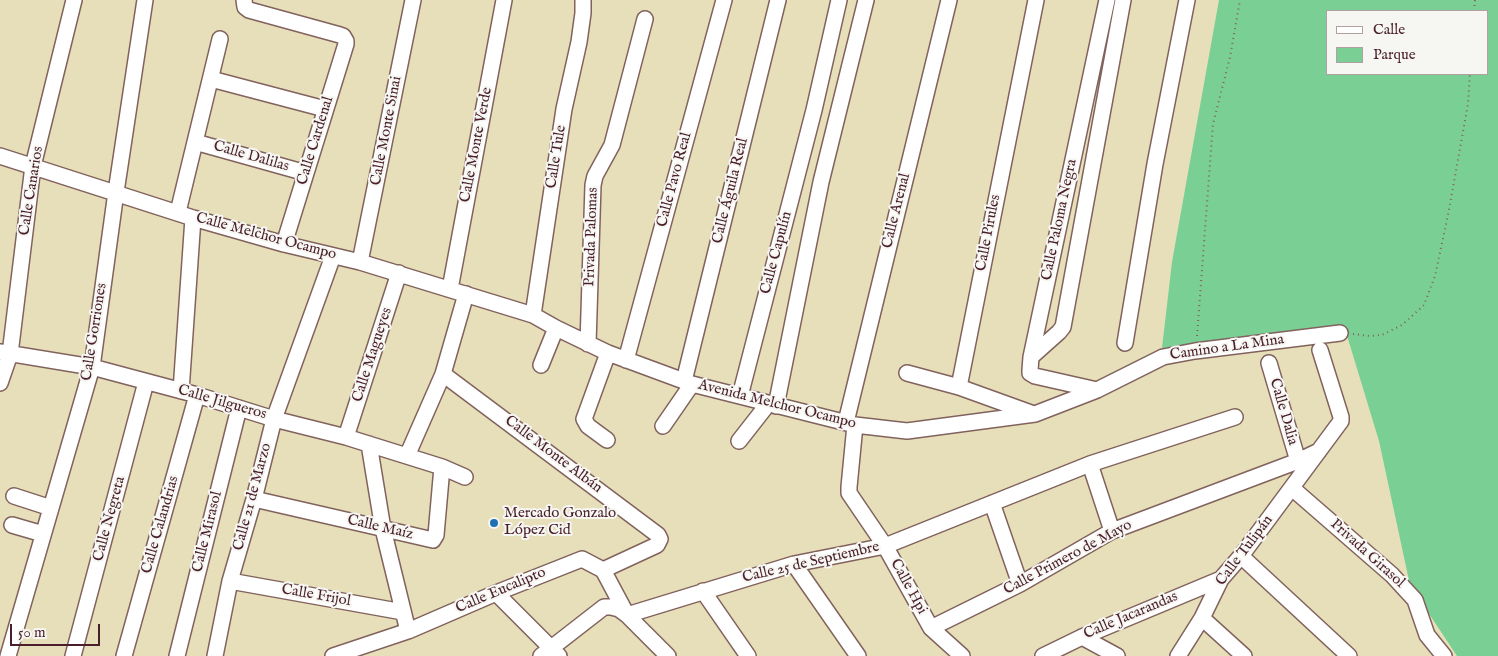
<!DOCTYPE html>
<meta charset="utf-8">
<style>
body{margin:0}
#map{position:relative;width:1498px;height:656px;overflow:hidden;background:#e7dfb9;font-family:"IM FELL English",serif}
canvas{display:block}
.legend{position:absolute;left:1326px;top:10px;width:162px;height:65px;box-sizing:border-box;background:#f6f6f2;border:1px solid #b1a0a2;margin:0;padding:6px 9px;list-style:none;font-size:15px;color:#4a1f2b}
.legend li{display:flex;align-items:center;gap:10px;height:25px}
.legend b{width:25px;border:1px solid #b1a0a2}
.scale{position:absolute;left:10px;top:624px;width:90px;height:22px;box-sizing:border-box;border:2px solid #4a1f2b;border-top:0;padding-left:6px;font-size:15px;line-height:18px;white-space:nowrap;color:#4a1f2b;-webkit-text-stroke:4px #f6f6f2;paint-order:stroke}
</style>
<div id="map">
<canvas width="1498" height="656"></canvas>
<ul class="legend">
<li><b style="height:6px;background:#fff"></b>Calle</li>
<li><b style="height:14px;background:#79cf94"></b>Parque</li>
</ul>
<div class="scale">50 m</div>
</div>
<script>
const ctx = document.querySelector('canvas').getContext('2d');
ctx.lineJoin = 'round';
function fill(path, color) {
  ctx.fillStyle = color;
  ctx.fill(path, 'evenodd');
}
function shape(rows) {
  const path = new Path2D();
  for (const r of rows) {
    path.moveTo(r[0], r[1]);
    for (let i = 2; i < r.length; i += 2) path.lineTo(r[i], r[i + 1]);
  }
  return path;
}
function strokePath(path, color, width, dash) {
  ctx.strokeStyle = color;
  ctx.lineWidth = width;
  ctx.lineCap = dash ? 'butt' : 'round';
  ctx.setLineDash(dash || []);
  ctx.stroke(path);
}
function write(font, color, halo, rows, align = 'center') {
  ctx.font = font + ' "IM FELL English",serif';
  ctx.lineWidth = 4;
  ctx.setLineDash([]);
  ctx.textBaseline = 'middle';
  ctx.strokeStyle = halo;
  ctx.fillStyle = color;
  for (const [text, x, y, turn = 0] of rows) {
    ctx.save();
    ctx.translate(x, y);
    ctx.rotate((+turn || 0) * Math.PI / 180);
    ctx.textAlign = isNaN(turn) ? turn : align;
    if (halo) ctx.strokeText(text, 0, 0);
    ctx.fillText(text, 0, 0);
    ctx.restore();
  }
}
const green = shape([
 [1219,0,1498,0,1498,656,1457,656,1410,585,1379,441,1345,329,1162,348,1172,262],
 [1327,11,1487,11,1487,74,1327,74]
]);
const path = shape([
 [1474,11,1475,0],
 [1353,334,1370,336,1382,335,1402,325,1424,305,1435,276,1448,215,1468,104,1470,74],
 [1197,336,1213,124,1230,57,1240,0]
]);
const minor = shape([
 [244,0,245,7,249,10,340,35,343,36,346,41,346,44,284,244],
 [211,79,325,109],
 [195,142,306,173],
 [0,156,193,218,284,244,360,262,533,315,556,328,608,353,692,384,855,425,907,431,1035,414,1097,390,1163,357,1195,351,1340,333],
 [178,212,220,39],
 [360,262,413,0],
 [450,289,504,0],
 [533,315,564,109,579,42,583,13,583,0],
 [1125,343,1155,164,1187,0],
 [588,344,593,185,595,176,612,145,645,19],
 [0,352,92,367,197,395,274,419,346,437,442,467,465,477],
 [1031,357,1059,332,1063,327,1123,0],
 [626,360,724,0],
 [1269,363,1298,461],
 [541,365,556,328],
 [907,373,959,387,1031,413],
 [443,374,658,535,660,539,657,545,603,570],
 [684,381,778,0],
 [0,383,10,354,33,166,74,0],
 [959,387,1036,0],
 [1097,390,1035,376,1030,373,1030,370,1031,357,1107,0],
 [181,391,193,218],
 [740,396,814,110,839,0],
 [776,406,821,182,866,0],
 [846,422,949,0],
 [855,425,849,487,849,493,885,546,931,628,962,656],
 [663,426,692,384],
 [346,437,399,273],
 [607,440,588,426,584,419,608,353],
 [739,441,768,404],
 [369,444,383,529,408,631],
 [407,456,443,374,466,294],
 [1090,464,1112,531],
 [1292,488,1392,575,1415,600,1427,635,1444,656],
 [14,496,51,508],
 [254,499,433,540,436,535,442,467],
 [992,503,1020,584],
 [12,525,43,534],
 [1241,556,1349,656],
 [794,564,858,656],
 [230,581,403,612],
 [703,591,748,656],
 [496,593,559,656],
 [627,615,794,564,885,546,1090,464,1235,417],
 [1202,618,1244,656],
 [931,628,1020,584,1112,531,1298,461,1319,451],
 [1082,637,1117,656],
 [8,656,92,367,116,192,145,0],
 [73,656,146,382],
 [124,656,197,395],
 [177,656,239,408],
 [215,656,230,581,254,499,274,419,333,256],
 [333,656,408,631,496,593,582,559,603,570,627,615,668,656],
 [541,656,604,607,611,607,619,609,627,615],
 [1043,656,1082,637,1221,579],
 [1178,656,1202,618,1221,579,1241,556,1341,421,1341,417,1320,350]
]);
const markers = [
 [494,523,5,"#1f6fb2"]
];
const streetNames = [
 ["Calle Monte Sinai",387,131,-79],
 ["Calle Cardenal",316,141,-73],
 ["Calle Monte Verde",477,145,-79],
 ["Calle Dalilas",251,157,16],
 ["Calle Tule",557,157,-81],
 ["Calle Pavo Real",675,180,-75],
 ["Calle Canarios",32,191,-81],
 ["Calle Águila Real",731,191,-76],
 ["Calle Arenal",897,211,-76],
 ["Calle Paloma Negra",1060,220,-78],
 ["Calle Pirules",989,233,-79],
 ["Calle Melchor Ocampo",266,237,15],
 ["Privada Palomas",592,237,-88],
 ["Calle Capulín",777,253,-75],
 ["Calle Gorriones",95,332,-81],
 ["Camino a La Mina",1227,348,-8],
 ["Calle Magueyes",373,355,-72],
 ["Calle Jilgueros",222,403,16],
 ["Avenida Melchor Ocampo",777,405,14],
 ["Calle Dalia",1283,412,74],
 ["Calle Monte Albán",553,455,37],
 ["Calle 21 de Marzo",253,497,-75],
 ["Calle Negreta",110,519,-75],
 ["Calle Calandrias",161,525,-74],
 ["Calle Maíz",380,528,13],
 ["Calle Mirasol",208,532,-76],
 ["Calle Tulipán",1245,551,-53],
 ["Privada Girasol",1367,554,42],
 ["Calle Primero de Mayo",1068,558,-28],
 ["Calle 25 de Septiembre",811,563,-13],
 ["Calle Hpi",908,587,61],
 ["Calle Eucalipto",501,591,-23],
 ["Calle Frijol",316,596,10],
 ["Calle Jacarandas",1131,616,-23]
];
const poiNames = [
 ["Mercado Gonzalo",504,514],
 ["López Cid",504,531]
];
fill(green, '#79cf94');
strokePath(minor, '#81625d', 18);
strokePath(path, '#81625d', 2, [1, 4]);
strokePath(minor, '#fff', 15);
for (const [x, y, r, color] of markers) {
  const dot = new Path2D();
  dot.arc(x, y, r, 0, 2 * Math.PI);
  ctx.fillStyle = color;
  ctx.fill(dot);
  strokePath(dot, '#f6f6f2', 2);
}
write('15px', '#4a1f2b', '#f6f6f2', streetNames);
write('15px', '#4a1f2b', '#f6f6f2', poiNames, 'left');
</script>
